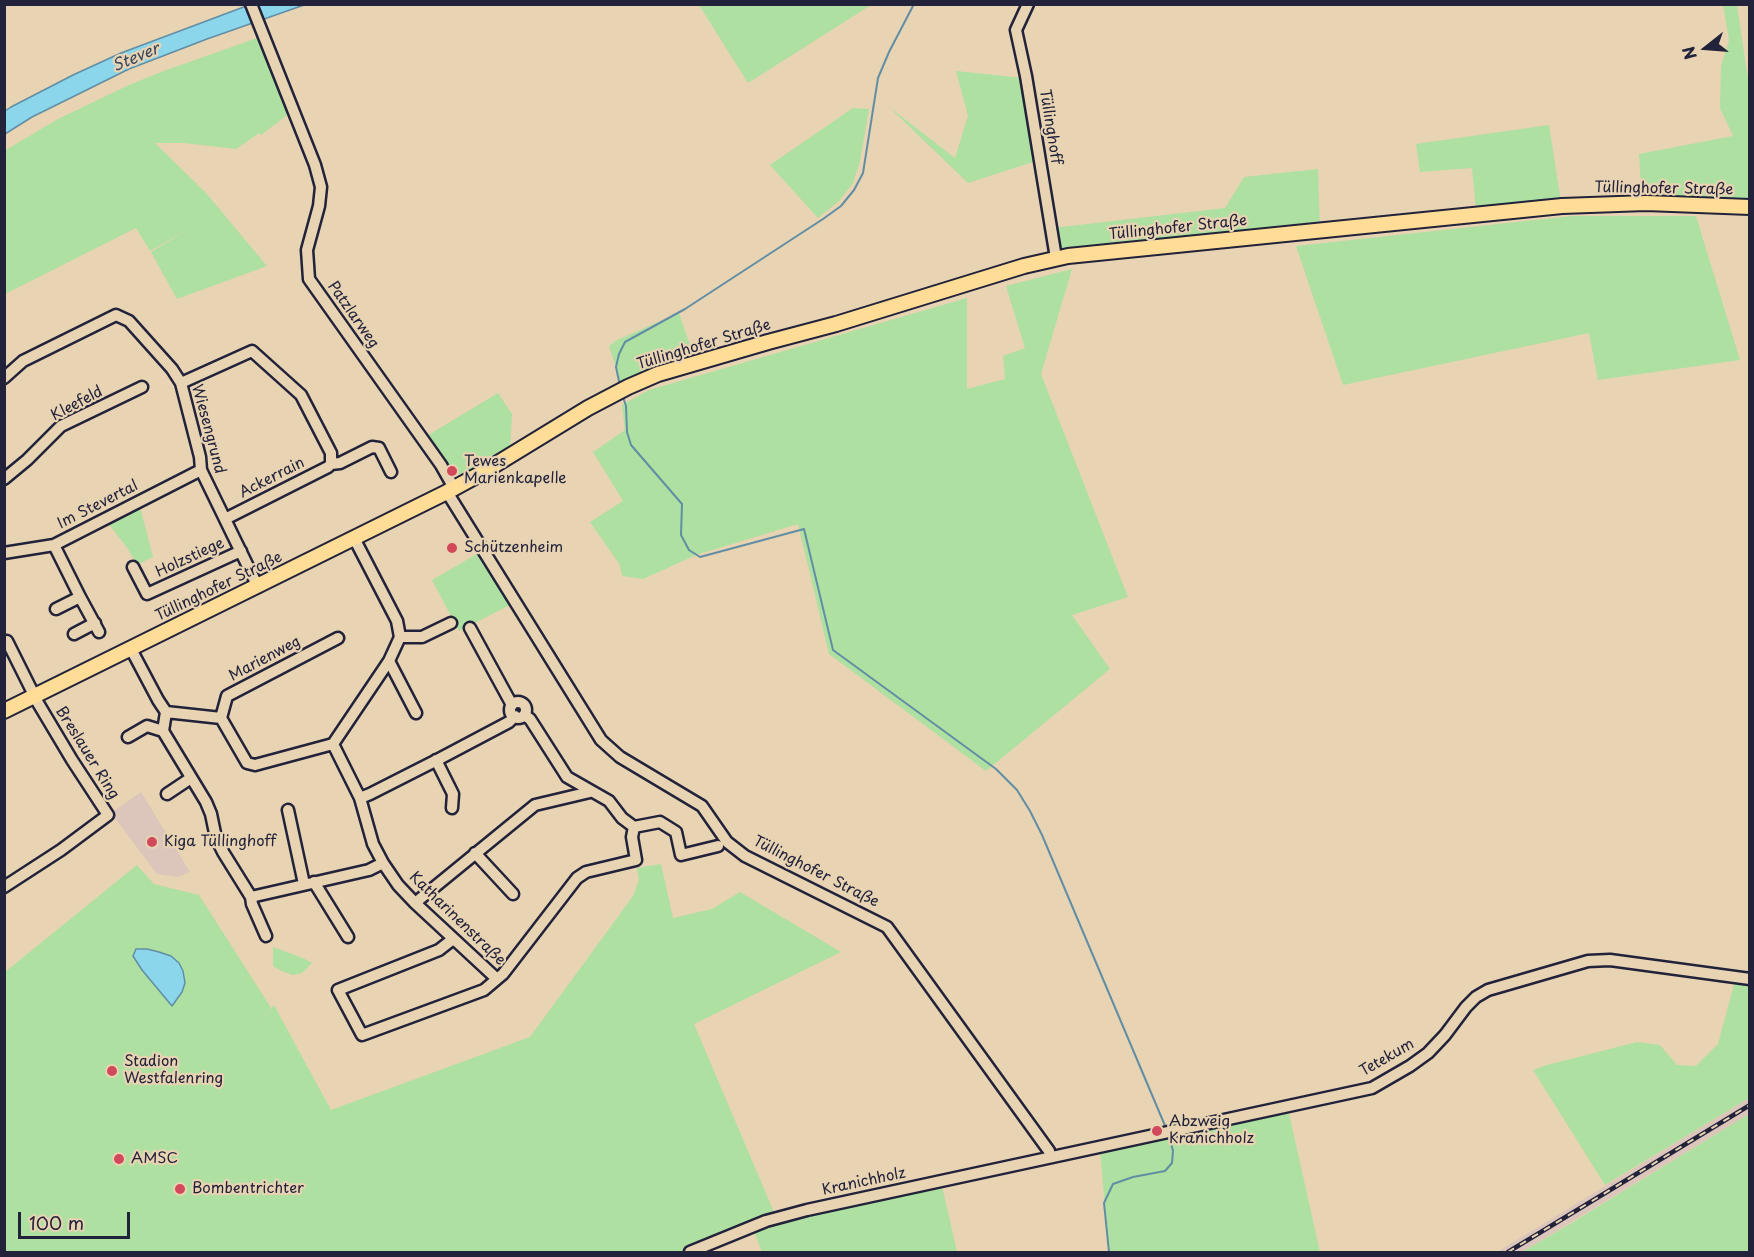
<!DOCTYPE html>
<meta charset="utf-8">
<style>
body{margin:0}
#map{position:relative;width:1754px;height:1257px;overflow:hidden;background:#e8d3b2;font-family:"Playpen Sans",sans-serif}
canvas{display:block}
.frame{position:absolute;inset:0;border:6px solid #22223b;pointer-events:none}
.north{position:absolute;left:1676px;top:18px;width:60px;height:60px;-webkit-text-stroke:4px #e8d3b2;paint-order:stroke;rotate:253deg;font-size:16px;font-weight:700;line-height:24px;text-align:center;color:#22223b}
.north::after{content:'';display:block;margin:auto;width:21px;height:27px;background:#22223b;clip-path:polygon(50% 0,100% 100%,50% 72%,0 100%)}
.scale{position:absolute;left:18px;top:1212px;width:112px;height:27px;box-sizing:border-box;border:3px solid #22223b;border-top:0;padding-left:8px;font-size:18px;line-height:21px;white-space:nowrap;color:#22223b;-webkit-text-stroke:4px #e8d3b2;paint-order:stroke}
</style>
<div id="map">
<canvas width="1754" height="1257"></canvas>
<div class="frame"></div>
<div class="north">N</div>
<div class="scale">100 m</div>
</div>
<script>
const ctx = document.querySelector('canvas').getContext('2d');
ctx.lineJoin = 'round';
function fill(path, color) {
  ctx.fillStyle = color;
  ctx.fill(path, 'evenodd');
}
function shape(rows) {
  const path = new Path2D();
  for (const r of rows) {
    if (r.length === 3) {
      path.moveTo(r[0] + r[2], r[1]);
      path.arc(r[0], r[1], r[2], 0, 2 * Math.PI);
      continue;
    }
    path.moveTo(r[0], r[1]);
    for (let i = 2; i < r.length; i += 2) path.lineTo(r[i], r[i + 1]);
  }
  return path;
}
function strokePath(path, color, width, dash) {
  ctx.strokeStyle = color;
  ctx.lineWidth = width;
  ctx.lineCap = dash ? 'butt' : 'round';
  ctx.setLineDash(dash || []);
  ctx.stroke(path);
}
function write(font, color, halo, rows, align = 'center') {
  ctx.font = font + ' "Playpen Sans",sans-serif';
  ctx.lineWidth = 4.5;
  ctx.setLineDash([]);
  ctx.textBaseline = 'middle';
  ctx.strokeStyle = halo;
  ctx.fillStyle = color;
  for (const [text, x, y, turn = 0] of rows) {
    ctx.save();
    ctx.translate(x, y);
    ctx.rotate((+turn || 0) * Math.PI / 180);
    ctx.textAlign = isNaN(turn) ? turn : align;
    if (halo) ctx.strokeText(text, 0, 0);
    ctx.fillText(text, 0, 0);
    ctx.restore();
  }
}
const built = shape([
 [141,792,190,872,178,877,157,874,111,813],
 [1749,1098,1749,1114,1522,1252,1497,1252]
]);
const green = shape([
 [699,5,871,5,748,83],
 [1723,5,1737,5,1750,93,1749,206,1642,202,1639,154,1733,136,1720,108,1721,66,1729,40],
 [260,37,290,113,261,135,259,133,236,149,184,143,155,143,206,193,267,266,177,299,151,252,189,229,150,251,136,228,5,294,4,151,58,119,129,85,161,72],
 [956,71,1023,78,1036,161,968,183,889,107,955,158,968,116],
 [853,108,869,109,860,161,853,183,839,201,818,218,770,165],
 [1549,125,1561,202,1476,212,1472,168,1420,172,1416,144],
 [1318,169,1320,229,1058,255,1053,228,1225,208,1244,177],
 [1572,216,1696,216,1740,360,1598,380,1589,333,1343,385,1296,246],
 [1072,269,1041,374,1128,597,1072,615,1110,669,986,771,829,654,798,524,696,555,643,579,622,576,620,565,590,522,623,501,593,452,625,430,622,405,649,390,967,298,967,389,1005,379,1003,356,1025,348,1006,286],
 [679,313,694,357,621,383,609,346,617,340],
 [498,393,512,414,510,449,467,476,456,473,452,468,444,464,425,437],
 [140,507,153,557,137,565,128,549,108,523],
 [482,551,514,603,459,631,432,580],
 [661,864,673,918,712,909,740,892,841,952,694,1024,776,1217,685,1252,5,1252,5,972,137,865,154,884,199,895,271,1008,252,1031,274,1005,331,1110,530,1037,633,896,639,880,637,868],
 [273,947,305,959,312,963,302,973,292,975,280,970,273,966],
 [1735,981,1749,983,1749,1098,1605,1185,1533,1070,1547,1065,1637,1042,1660,1045,1677,1065,1696,1066,1718,1044],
 [1288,1109,1320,1252,1110,1252,1108,1245,1100,1149],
 [1749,1114,1749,1252,1522,1252,1568,1225],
 [941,1182,957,1252,762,1252,754,1231,807,1211]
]);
const water = shape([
 [249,5,304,5,207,39,129,69,32,117,5,134,5,111,11,107,73,75,121,53,249,5],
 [136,949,147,949,159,952,171,956,179,963,183,971,185,983,182,992,172,1006,142,970,133,956,136,949]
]);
const stream = shape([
 [620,386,616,367,619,354,625,342,685,309,823,219,841,206,854,190,863,173,878,78,889,52,914,4],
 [623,397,626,406,627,432,631,445,682,504,681,535,689,550,700,557,804,529,833,650,996,769,1017,790,1030,811,1042,835,1166,1128],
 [1109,1252,1104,1203,1113,1184,1133,1177,1165,1171,1172,1163,1173,1151,1169,1136]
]);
const minor = shape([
 [251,4,315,165,321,187,319,206,307,250,309,279,441,465,454,488],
 [1028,4,1016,30,1026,76,1056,258],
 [4,378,23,361,116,315,129,321,172,369,181,383,200,457,201,470,258,587],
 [181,383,252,351,301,395,331,453,331,464,328,467,225,519],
 [331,464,340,463,372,447,379,448,391,472],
 [4,479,27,460,61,426,142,387],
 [447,492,601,740,620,757,702,806,727,842,745,856,887,927,1049,1151,1050,1157],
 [54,545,80,597,99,632],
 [4,553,54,545,201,470],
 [133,567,147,594,241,551],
 [56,609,80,597],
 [470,628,512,705],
 [74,634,95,623],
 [400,637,422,637,451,623],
 [131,649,158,700,166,712,221,718,247,763,255,765,333,744,389,661,400,637,397,621,354,538],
 [389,661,416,713],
 [518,710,8],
 [166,712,163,731,206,802,211,814,216,838,223,852,251,897,369,870,383,863],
 [524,715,530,719,567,777,609,801,622,818,634,827,660,822,676,832,681,855,718,846],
 [221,718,227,696,338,638],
 [128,737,147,726,163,731],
 [333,744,360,798,373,844,383,863,398,885,415,903,497,979,503,974,577,878,586,872,636,860,632,837,634,827],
 [436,760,453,794,452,808],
 [167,794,191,778],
 [360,798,370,794,439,759,509,722,515,716],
 [288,810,304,884],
 [475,853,513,894],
 [314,882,348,937],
 [4,887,61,850,108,815,72,760,38,703,7,641],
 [251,897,252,904,266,936],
 [415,903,535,805,590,792],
 [453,939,439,950,338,990,362,1035,484,990,497,979],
 [690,1252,766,1221,807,1210,1372,1088,1410,1066,1428,1053,1445,1035,1466,1007,1476,997,1488,990,1588,961,1610,960,1750,979]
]);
const major = shape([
 [4,711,447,492,480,474,588,408,628,387,658,374,768,342,836,324,1024,266,1068,256,1562,206,1646,203,1750,207]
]);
const rail = shape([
 [1508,1252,1750,1105]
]);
const markers = [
 [452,471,6,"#d1495b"],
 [452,548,6,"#d1495b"],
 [152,842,6,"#d1495b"],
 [112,1071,6,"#d1495b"],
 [1157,1131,6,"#d1495b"],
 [119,1159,6,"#d1495b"],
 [180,1189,6,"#d1495b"]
];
const streetNames = [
 ["Tüllinghoff",1050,127,81],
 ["Tüllinghofer Straße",1664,189,1],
 ["Tüllinghofer Straße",1178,228,-6],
 ["Patzlarweg",353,315,55],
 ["Tüllinghofer Straße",704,345,-17],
 ["Kleefeld",77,404,-28],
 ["Wiesengrund",208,429,75],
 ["Ackerrain",272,478,-27],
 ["Im Stevertal",98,505,-27],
 ["Holzstiege",190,558,-25],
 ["Tüllinghofer Straße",219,587,-26],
 ["Marienweg",265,659,-28],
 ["Breslauer Ring",87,753,58],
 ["Tüllinghofer Straße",816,872,27],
 ["Katharinenstraße",457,919,44],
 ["Tetekum",1387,1058,-30],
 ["Kranichholz",864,1182,-12]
];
const poiNames = [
 ["Tewes",464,462],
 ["Marienkapelle",464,479],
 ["Schützenheim",464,548],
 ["Kiga Tüllinghoff",164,842],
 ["Stadion",124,1062],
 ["Westfalenring",124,1079],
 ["Abzweig",1169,1122],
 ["Kranichholz",1169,1139],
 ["AMSC",131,1159],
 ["Bombentrichter",192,1189]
];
const waterNames = [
 ["Stever",136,58,-23]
];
fill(built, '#dcc6bc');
fill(green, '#aee0a1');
fill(water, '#8bd6eb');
strokePath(water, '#618ea5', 1.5);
strokePath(stream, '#618ea5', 2);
strokePath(minor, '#22223b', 15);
strokePath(major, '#22223b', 18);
strokePath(minor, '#e8d3b2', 10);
strokePath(major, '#ffdd96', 14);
strokePath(rail, '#22223b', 4.5);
strokePath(rail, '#e8d3b2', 2, [7]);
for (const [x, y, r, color] of markers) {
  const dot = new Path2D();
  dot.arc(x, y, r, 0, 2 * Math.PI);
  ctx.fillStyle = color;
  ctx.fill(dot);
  strokePath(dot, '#e8d3b2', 2);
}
write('15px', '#22223b', '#e8d3b2', streetNames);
write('15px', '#22223b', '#e8d3b2', poiNames, 'left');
write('italic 16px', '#37465e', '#e8d3b2', waterNames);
</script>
